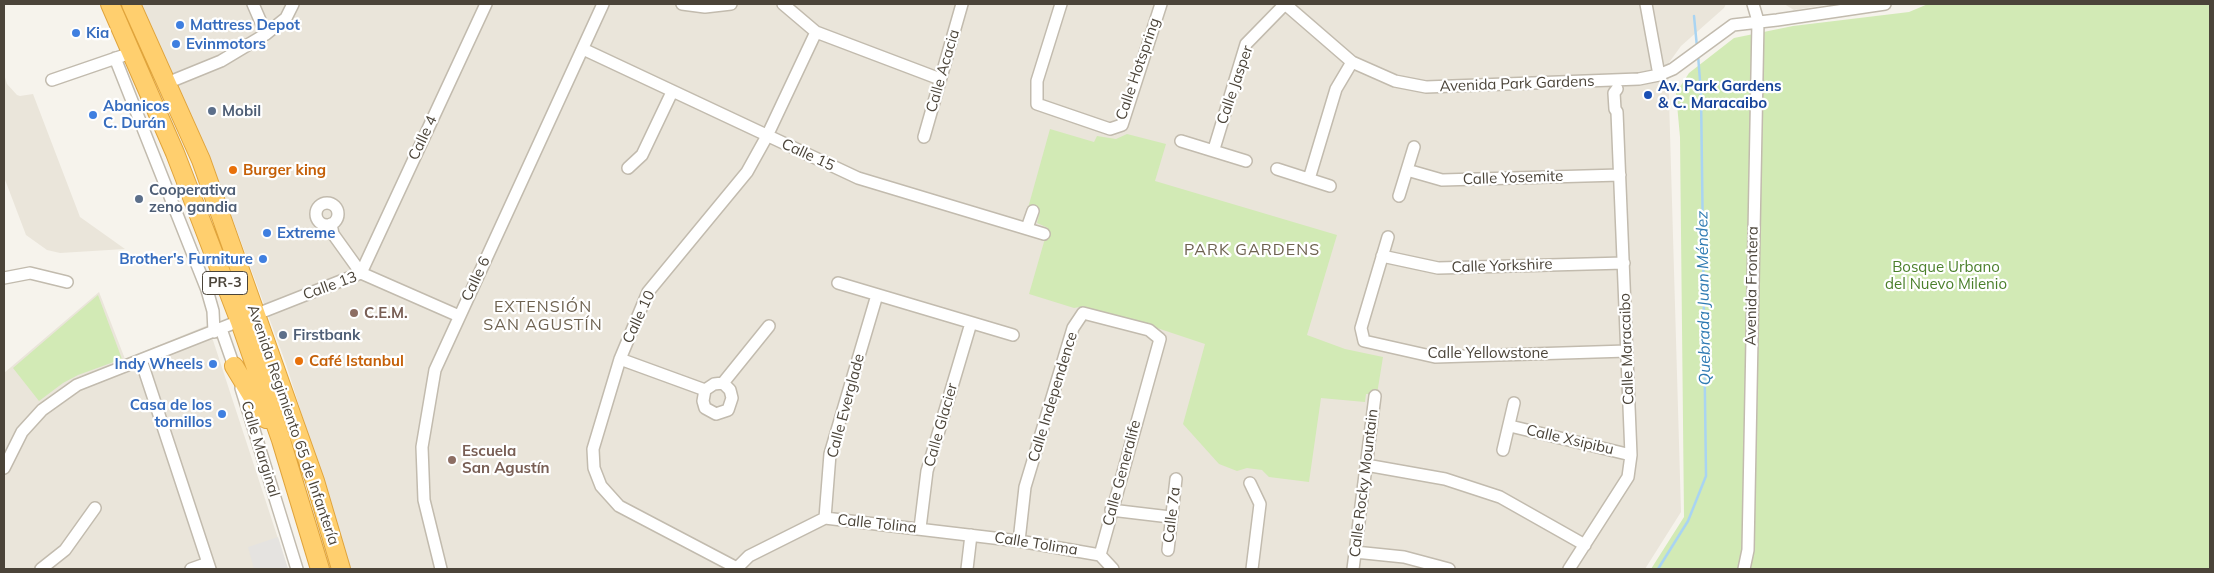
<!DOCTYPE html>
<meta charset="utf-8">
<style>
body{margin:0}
#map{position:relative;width:2214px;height:573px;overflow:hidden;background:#f6f3ec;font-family:Mulish,sans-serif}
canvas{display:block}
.frame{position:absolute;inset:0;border:5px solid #4b4439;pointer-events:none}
</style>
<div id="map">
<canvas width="2214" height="573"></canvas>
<div class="frame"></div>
</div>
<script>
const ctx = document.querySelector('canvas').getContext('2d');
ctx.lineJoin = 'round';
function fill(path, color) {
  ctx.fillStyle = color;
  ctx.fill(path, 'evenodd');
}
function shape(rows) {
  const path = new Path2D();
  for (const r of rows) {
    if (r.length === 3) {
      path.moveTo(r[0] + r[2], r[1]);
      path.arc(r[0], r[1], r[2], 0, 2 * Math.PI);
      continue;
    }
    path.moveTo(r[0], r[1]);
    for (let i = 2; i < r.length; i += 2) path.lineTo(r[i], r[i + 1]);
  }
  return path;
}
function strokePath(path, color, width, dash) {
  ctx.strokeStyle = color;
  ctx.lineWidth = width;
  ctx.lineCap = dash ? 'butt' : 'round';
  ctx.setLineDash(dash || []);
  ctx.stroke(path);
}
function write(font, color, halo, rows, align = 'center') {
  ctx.font = font + ' Mulish,sans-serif';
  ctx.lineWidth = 4.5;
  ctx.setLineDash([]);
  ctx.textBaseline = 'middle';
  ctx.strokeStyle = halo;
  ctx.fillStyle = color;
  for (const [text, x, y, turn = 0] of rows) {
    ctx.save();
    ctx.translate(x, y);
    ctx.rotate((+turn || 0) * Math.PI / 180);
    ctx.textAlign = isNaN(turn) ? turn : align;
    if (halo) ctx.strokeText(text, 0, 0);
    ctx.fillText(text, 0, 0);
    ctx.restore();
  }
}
const residential = shape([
 [129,4,1726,4,1724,8,1681,46,1668,64,1681,512,1645,569,350,569,286,364,233,220,217,226],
 [1784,4,1831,4,1794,10],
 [4,74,7,84,17,95,20,96,33,94,80,217,125,249,60,253,47,250,26,235,4,177],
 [99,292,125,359,208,325,288,569,4,569,4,373]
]);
const green = shape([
 [1928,4,2210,4,2210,569,1651,569,1684,517,1680,137,1676,93,1689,73,1734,38,1793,26,1909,12],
 [1050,129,1094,142,1097,136,1116,139,1127,134,1166,144,1155,181,1337,235,1307,335,1345,349,1383,357,1377,394,1366,394,1365,402,1321,398,1309,482,1269,477,1262,470,1247,468,1237,471,1219,464,1183,424,1205,344,1139,322,1080,307,1074,308,1029,294,1048,228,1037,223,1040,211,1028,208],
 [98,295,122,359,78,375,63,383,39,401,13,368]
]);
const parking = shape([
 [278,537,288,569,254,569,248,547]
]);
const stream = shape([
 [1694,16,1697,47],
 [1658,569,1688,521,1706,476,1701,93,1698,55]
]);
const minor = shape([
 [253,4,266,34],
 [682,4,705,7,731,4],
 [783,4,816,32,940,79],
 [1061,4,1037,81,1037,104,1110,129,1122,125,1161,4],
 [1285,4,1352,62,1395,81,1426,87,1639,79,1659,75,1673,69,1733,25,1777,20,1885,4],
 [1646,4,1659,75],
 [583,49,858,178,1044,234],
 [115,58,207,290,213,311,214,332],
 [52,80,122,56],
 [167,83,221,61,266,34,286,18,293,4],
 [924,137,962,4],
 [1181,141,1246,161],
 [1214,149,1246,44,1285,4],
 [628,168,642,155,672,92],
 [1277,169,1330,186],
 [1407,170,1442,180,1620,175],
 [1309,179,1336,89,1352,62],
 [1399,196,1414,147],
 [327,214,11],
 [331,224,333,234,361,273],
 [1027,228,1033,211],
 [1388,237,1361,328,1364,341,1435,357,1627,351],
 [1382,256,1438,268,1624,263],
 [361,273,486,4],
 [4,278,30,273,67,282],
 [838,283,1013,335],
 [221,329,236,372],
 [620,359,705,390],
 [141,360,210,569],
 [723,383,730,390,732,398,728,410,716,414,705,408,703,401,705,390,714,384,723,383,769,326],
 [241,388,297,569],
 [1510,426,1631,455],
 [1503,450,1514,403],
 [1366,465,1445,479,1500,497,1585,545],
 [4,468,22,432,42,410,77,385,361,273,459,316],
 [1250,483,1260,504,1252,569],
 [1111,510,1170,517],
 [825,518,830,454,877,295],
 [920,528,927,471,971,323],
 [1019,541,1025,487,1073,328,1083,313,1149,330,1160,339,1100,555,1113,569],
 [1168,550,1176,479],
 [1355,552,1404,557,1449,569],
 [737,568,619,506,601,486,594,468,593,449,620,359,648,292,747,172,767,136,816,32],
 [41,569,65,550,95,508],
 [191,569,208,563],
 [441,569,424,500,422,447,435,370,603,4],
 [736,569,749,556,825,518,1019,541,1100,555],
 [967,569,971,535],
 [1353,569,1375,396],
 [1569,569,1628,477,1631,455,1617,112,1615,109,1614,93,1617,89],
 [1744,569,1748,550,1758,21,1753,4]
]);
const highway = shape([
 [110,4,175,153,240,322,281,440,320,569],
 [131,4,201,160,315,481,341,569],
 [234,366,266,419]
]);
const markers = [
 [180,25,5,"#3f7fe0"],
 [76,33,5,"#3f7fe0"],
 [176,44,5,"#3f7fe0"],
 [1648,95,5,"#1a4fb4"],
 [212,111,5,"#5c6f8a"],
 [93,115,5,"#3f7fe0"],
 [233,170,5,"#e8710a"],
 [139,199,5,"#5c6f8a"],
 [267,233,5,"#3f7fe0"],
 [263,259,5,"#3f7fe0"],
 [354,313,5,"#8d6e63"],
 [283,335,5,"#5c6f8a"],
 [299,361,5,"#e8710a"],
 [213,364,5,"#3f7fe0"],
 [222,414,5,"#3f7fe0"],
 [452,460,5,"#8d6e63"]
];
const shields = [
 [225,283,45]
];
const shieldNames = [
 ["PR-3",225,283]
];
const shopNames = [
 ["Mattress Depot",190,25],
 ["Kia",86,33],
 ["Evinmotors",186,44],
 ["Abanicos",103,106],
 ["C. Durán",103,123],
 ["Extreme",277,233],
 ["Brother's Furniture",253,259,"right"],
 ["Indy Wheels",203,364,"right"],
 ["Casa de los",212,405,"right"],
 ["tornillos",212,422,"right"]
];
const streetNames = [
 ["Calle Hotspring",1138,69,-71],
 ["Calle Acacia",943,71,-74],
 ["Avenida Park Gardens",1517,84,-2],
 ["Calle Jasper",1235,85,-71],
 ["Calle 4",423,138,-65],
 ["Calle 15",808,155,25],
 ["Calle Yosemite",1513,178,-2],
 ["Calle Yorkshire",1502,266,-2],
 ["Calle 6",476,279,-65],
 ["Calle 13",330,286,-20],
 ["Avenida Frontera",1752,286,-89],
 ["Calle 10",639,317,-65],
 ["Calle Maracaibo",1627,349,-92],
 ["Calle Yellowstone",1488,353],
 ["Calle Independence",1053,397,-73],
 ["Calle Everglade",846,406,-75],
 ["Avenida Regimiento 65 de Infantería",293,425,71],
 ["Calle Glacier",941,425,-74],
 ["Calle Xsipibu",1570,440,13],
 ["Calle Marginal",260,449,73],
 ["Calle Generalife",1122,473,-75],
 ["Calle Rocky Mountain",1364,483,-83],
 ["Calle 7a",1172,515,-83],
 ["Calle Tolina",877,524,6],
 ["Calle Tolima",1036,544,9]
];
const transitNames = [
 ["Av. Park Gardens",1658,86],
 ["& C. Maracaibo",1658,103]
];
const serviceNames = [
 ["Mobil",222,111],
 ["Cooperativa",149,190],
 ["zeno gandia",149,207],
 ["Firstbank",293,335]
];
const foodNames = [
 ["Burger king",243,170],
 ["Café Istanbul",309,361]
];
const parkNames = [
 ["Bosque Urbano",1946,267],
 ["del Nuevo Milenio",1946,284]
];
const educationNames = [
 ["C.E.M.",364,313],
 ["Escuela",462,451],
 ["San Agustín",462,468]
];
const neighbourhoodNames = [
 ["PARK GARDENS",1252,250],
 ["EXTENSIÓN",543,307],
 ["SAN AGUSTÍN",543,325]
];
const waterNames = [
 ["Quebrada Juan Méndez",1704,298,-91]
];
fill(residential, '#eae5da');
fill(green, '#d2eab5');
fill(parking, '#e5e3e0');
strokePath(stream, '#a9d4f2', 2.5);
strokePath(minor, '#c2bbae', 14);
strokePath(highway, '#e0a43c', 20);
strokePath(minor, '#fff', 11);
strokePath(highway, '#ffcf6e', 18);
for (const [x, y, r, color] of markers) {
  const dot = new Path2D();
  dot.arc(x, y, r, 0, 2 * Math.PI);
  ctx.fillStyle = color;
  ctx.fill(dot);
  strokePath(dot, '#fff', 2);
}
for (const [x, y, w] of shields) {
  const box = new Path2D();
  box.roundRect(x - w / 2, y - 11.5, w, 23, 4);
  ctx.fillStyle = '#fff';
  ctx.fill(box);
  strokePath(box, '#4b4439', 1);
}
write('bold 14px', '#4b4439', null, shieldNames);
write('bold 15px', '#366cbe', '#fff', shopNames, 'left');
write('15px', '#4b4439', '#fff', streetNames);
write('bold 15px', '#164399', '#fff', transitNames, 'left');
write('bold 15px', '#4e5e75', '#fff', serviceNames, 'left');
write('bold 15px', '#c56008', '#fff', foodNames, 'left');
write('15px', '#4a7f2a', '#fff', parkNames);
write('bold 15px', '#785e54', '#fff', educationNames, 'left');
ctx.letterSpacing = '1px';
write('16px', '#6e6250', '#fff', neighbourhoodNames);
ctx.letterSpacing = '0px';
write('italic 16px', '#2e7ab2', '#fff', waterNames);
</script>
